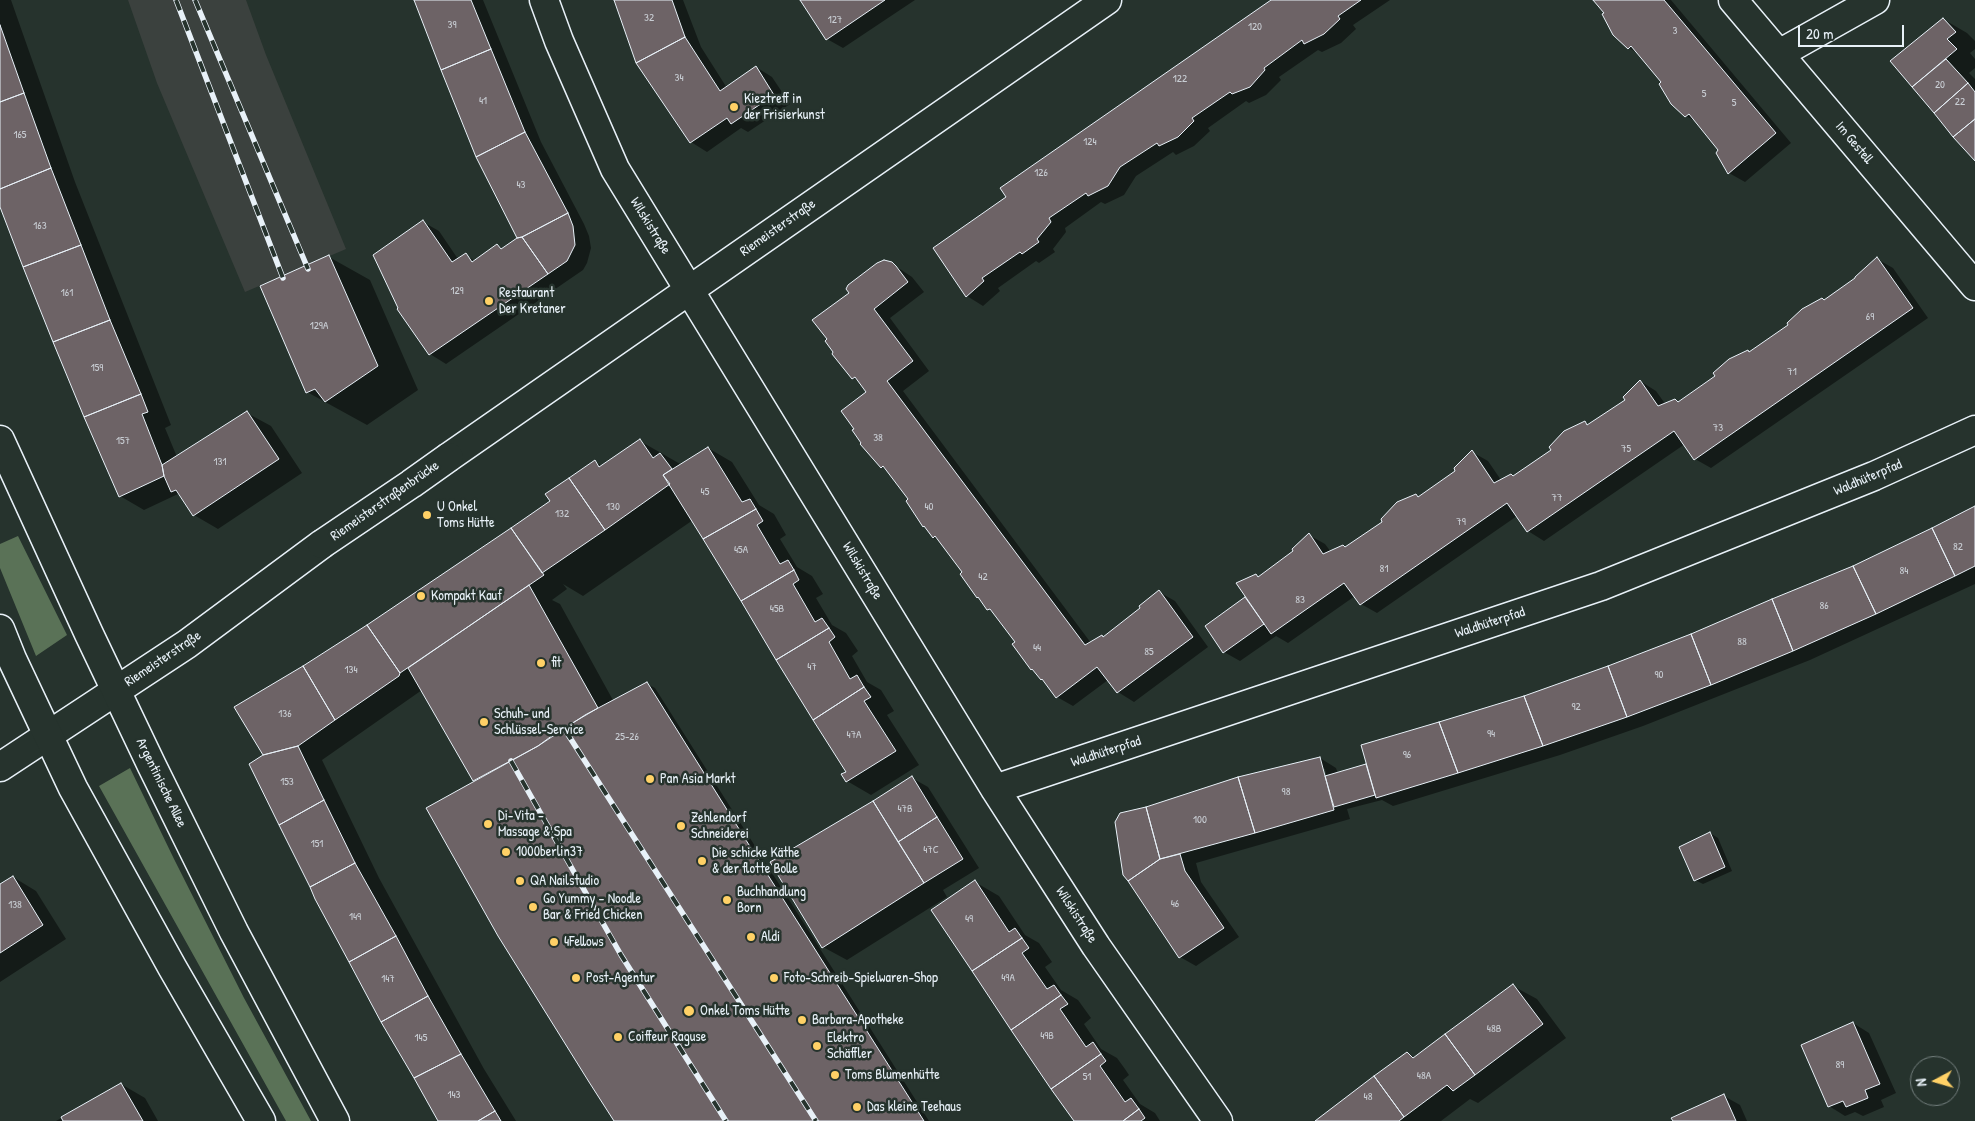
<!DOCTYPE html>
<meta charset="utf-8">
<style>
body{margin:0}
#map{position:relative;width:1975px;height:1121px;overflow:hidden;background:#26332d;font-family:"Patrick Hand",sans-serif}
canvas{display:block}
.north{position:absolute;left:1910px;top:1056px;width:50px;height:50px;box-sizing:border-box;background:#26332d;border:1px solid #747f7e;border-radius:50%;rotate:264deg;font-size:14px;font-weight:700;line-height:20px;text-align:center;color:#e8f1f8}
.north::after{content:'';display:block;margin:auto;width:18px;height:22px;background:#ffd166;clip-path:polygon(50% 0,100% 100%,50% 72%,0 100%)}
.scale{position:absolute;left:1798px;top:25px;width:106px;height:22px;box-sizing:border-box;border:2px solid #e8f1f8;border-top:0;padding-left:6px;font-size:15px;line-height:18px;white-space:nowrap;color:#e8f1f8;-webkit-text-stroke:4px #26332d;paint-order:stroke}
</style>
<div id="map">
<canvas width="1975" height="1121"></canvas>
<div class="north">N</div>
<div class="scale">20 m</div>
</div>
<script>
const ctx = document.querySelector('canvas').getContext('2d');
ctx.lineJoin = 'round';
function fill(path, color) {
  ctx.fillStyle = color;
  ctx.fill(path, 'evenodd');
}
function shape(rows) {
  const path = new Path2D();
  for (const r of rows) {
    path.moveTo(r[0], r[1]);
    for (let i = 2; i < r.length; i += 2) path.lineTo(r[i], r[i + 1]);
  }
  return path;
}
function strokePath(path, color, width, dash) {
  ctx.strokeStyle = color;
  ctx.lineWidth = width;
  ctx.lineCap = dash ? 'butt' : 'round';
  ctx.setLineDash(dash || []);
  ctx.stroke(path);
}
function write(font, color, halo, rows, align = 'center') {
  ctx.font = font + ' "Patrick Hand",sans-serif';
  ctx.lineWidth = 5;
  ctx.setLineDash([]);
  ctx.textBaseline = 'middle';
  ctx.strokeStyle = halo;
  ctx.fillStyle = color;
  for (const [text, x, y, turn = 0] of rows) {
    ctx.save();
    ctx.translate(x, y);
    ctx.rotate((+turn || 0) * Math.PI / 180);
    ctx.textAlign = isNaN(turn) ? turn : align;
    if (halo) ctx.strokeText(text, 0, 0);
    ctx.fillText(text, 0, 0);
    ctx.restore();
  }
}
const built = shape([
 [128,0,246,0,266,55,346,249,245,292,157,83]
]);
const green = shape([
 [18,536,67,635,36,656,0,568,0,544],
 [130,768,174,859,244,998,311,1121,286,1121,99,786]
]);
const shadow = shape([
 [0,0,11,0,75,182,171,425,165,428,177,457,247,413,271,426,302,473,218,529,194,515,181,496,178,494,144,510,120,496,0,203],
 [415,0,483,0,541,142,584,224,589,236,591,248,587,263,583,270,446,364,430,354,423,222,439,231,458,259,466,255,475,261,497,245,503,249,518,238],
 [614,0,683,0,701,47,727,88,756,67,772,77,790,104,748,132,741,128,707,152,691,142],
 [801,0,915,0,843,48,827,39],
 [1273,0,1390,0,1353,25,1356,29,1341,43,1322,52,1318,50,1279,77,1281,80,1266,95,1249,103,1246,101,1208,128,1210,131,1194,146,1176,155,1173,152,1136,176,1124,195,1105,204,1101,202,1065,228,1066,232,1053,249,1055,252,1039,263,1036,261,998,288,1000,291,983,306,967,296,934,248,1008,198],
 [1594,0,1671,0,1791,143,1745,182,1729,173,1720,150,1697,122,1686,116,1663,82,1639,54,1629,48,1606,13],
 [1943,19,1967,33,1975,41,1975,49,1970,53,1975,59,1975,68,1969,73,1975,79,1975,160,1892,61],
 [329,257,370,280,418,390,367,425,307,392],
 [1877,259,1893,268,1928,318,1711,468,1695,459,1685,444,1544,541,1528,531,1517,516,1377,613,1361,604,1355,596,1288,643,1276,636,1240,661,1224,652,1207,626,1247,597,1256,575,1259,577,1295,552,1309,535,1325,544,1331,552,1346,548,1384,522,1416,495,1420,497,1457,472,1472,452,1488,461,1501,480,1514,477,1553,450,1584,423,1589,425,1626,400,1640,381,1656,391,1666,405,1675,400,1679,402,1748,351,1750,353,1857,279],
 [891,263,912,277,924,292,890,318,929,371,903,391,1091,643,1102,636,1104,637,1142,608,1159,592,1175,601,1208,647,1134,702,1118,692,1108,680,1073,706,1057,697,1047,682,1032,669,1016,642,994,613,988,609,978,597,963,572,941,541,934,538,910,500,888,471,882,467,868,392,861,382,853,378,833,354],
 [640,441,682,465,708,448,732,462,759,505,774,514,786,535,780,539,797,567,812,576,823,594,816,598,832,625,846,633,858,651,852,656,867,682,881,690,894,711,887,715,919,765,871,795,847,781,848,772,693,520,583,596,563,584,567,589,552,600,560,604,614,702,647,684,655,688,929,1121,615,1121,476,782,422,690,322,760,379,878,484,1069,516,1121,441,1121,265,755,236,707,368,626,551,501,595,462,602,466],
 [1975,507,1975,584,1810,660,1643,726,1560,755,1393,806,1382,800,1347,809,1350,819,1196,863,1201,882,1239,937,1196,966,1180,957,1121,814,1239,779,1320,758,1336,768,1338,774,1366,766,1369,767,1525,697,1692,635,1854,567],
 [1322,769,1325,769,1327,778,1324,778],
 [912,778,928,787,979,868,943,890,947,897,847,960,823,947],
 [1710,833,1718,838,1732,871,1703,884,1695,880],
 [13,877,36,891,66,939,0,982,0,886],
 [975,882,999,896,1025,935,1039,943,1052,962,1045,967,1061,990,1078,1000,1091,1018,1084,1024,1101,1049,1117,1058,1125,1069,1129,1075,1123,1080,1140,1104,1155,1113,1160,1121,1075,1121],
 [1513,986,1537,999,1566,1038,1478,1103,1470,1099,1441,1121,1317,1121,1408,1053,1415,1058],
 [1853,1023,1869,1033,1896,1093,1881,1100,1884,1107,1863,1116,1855,1112,1845,1116,1829,1106],
 [121,1084,145,1098,158,1121,56,1121],
 [1724,1096,1740,1105,1747,1121,1674,1121]
]);
const building = shape([
 [414,0,471,0,491,49,441,70,414,0],
 [614,0,672,0,685,37,636,63,614,0],
 [800,0,885,0,826,40,800,0],
 [1271,0,1361,0,1338,16,1340,19,1324,34,1304,44,1302,40,1264,68,1265,70,1250,87,1232,94,1230,92,1192,118,1194,121,1178,137,1159,146,1157,143,1120,167,1108,186,1088,196,1086,193,1049,218,1051,222,1037,239,1039,242,1022,254,1020,252,982,278,984,281,966,297,933,248,1006,197,1000,188,1271,0],
 [1593,0,1664,0,1776,133,1728,174,1716,153,1718,150,1689,114,1685,117,1671,104,1659,84,1661,82,1631,46,1628,49,1613,35,1602,14,1604,13,1593,0],
 [1943,18,1956,32,1947,39,1957,49,1912,87,1890,61,1943,18],
 [0,25,24,93,0,102,0,25],
 [685,37,720,91,756,66,774,95,731,124,727,118,690,143,636,63,685,37],
 [491,49,525,132,476,157,441,70,491,49],
 [1946,59,1968,83,1934,113,1912,87,1946,59],
 [1968,83,1975,92,1975,119,1953,137,1934,113,1968,83],
 [24,93,51,168,0,189,0,102,24,93],
 [1975,119,1975,161,1953,137,1975,119],
 [525,132,568,213,522,237,517,238,476,157,525,132],
 [51,168,81,245,23,267,0,207,0,189,51,168],
 [568,213,573,226,575,245,567,261,548,274,522,237,568,213],
 [423,220,452,262,466,253,472,262,497,244,501,249,517,238,522,237,548,274,429,355,397,309,398,308,373,255,423,220],
 [81,245,110,320,53,342,23,267,81,245],
 [329,255,378,366,325,402,315,389,306,393,260,286,329,255],
 [1877,257,1913,308,1694,460,1674,431,1527,532,1507,503,1360,605,1344,583,1271,634,1236,583,1256,574,1258,577,1293,551,1292,549,1309,533,1323,554,1343,545,1345,547,1382,522,1381,519,1397,502,1416,494,1418,497,1455,471,1454,468,1472,450,1494,483,1511,474,1513,476,1551,450,1549,447,1564,431,1585,421,1587,425,1625,400,1623,397,1640,380,1658,406,1675,399,1678,402,1715,376,1713,373,1729,359,1748,350,1749,352,1788,325,1787,323,1802,309,1822,298,1824,300,1855,278,1855,277,1877,257],
 [884,260,892,262,896,266,908,282,874,309,913,361,887,381,1085,645,1102,635,1103,637,1140,608,1139,606,1159,590,1193,637,1117,693,1097,667,1056,698,1042,679,1041,680,1032,669,1031,670,1012,644,1015,642,990,609,987,610,978,597,977,598,960,574,962,572,935,536,933,538,924,526,923,527,906,501,908,499,883,466,881,468,860,444,861,443,852,430,854,429,841,411,866,392,855,377,852,379,832,354,833,352,825,341,827,339,812,320,849,293,846,289,848,285,877,263,884,260],
 [110,320,141,394,84,417,53,342,110,320],
 [141,394,148,412,142,414,162,465,164,476,119,497,84,417,141,394],
 [247,411,279,459,193,516,176,490,171,492,164,476,162,465,247,411],
 [640,439,653,458,660,453,672,469,663,475,670,484,605,530,569,478,595,460,599,467,640,439],
 [708,447,742,502,750,499,756,509,703,539,663,475,708,447],
 [569,478,605,530,542,573,511,528,550,501,545,494,569,478],
 [1975,506,1975,566,1955,576,1932,528,1975,506],
 [756,509,763,521,757,525,780,564,788,560,794,570,741,601,703,539,756,509],
 [511,528,544,575,400,673,367,625,511,528],
 [1932,528,1955,576,1876,614,1853,566,1932,528],
 [1853,566,1876,614,1793,651,1772,599,1853,566],
 [794,570,799,580,793,584,815,622,822,618,829,628,776,660,741,601,794,570],
 [529,585,598,708,557,732,538,746,473,781,408,668,529,585],
 [1245,597,1264,624,1223,653,1205,626,1245,597],
 [1772,599,1793,651,1711,685,1691,634,1772,599],
 [367,625,400,673,399,676,335,720,303,666,367,625],
 [829,628,835,637,829,642,850,679,857,675,864,687,813,720,776,660,829,628],
 [1691,634,1711,685,1627,717,1608,666,1691,634],
 [303,666,335,720,298,746,263,755,234,707,303,666],
 [1608,666,1627,717,1543,746,1524,696,1608,666],
 [647,682,771,880,924,1121,614,1121,589,1082,498,936,426,808,538,746,585,715,647,682],
 [864,687,871,697,864,701,896,751,846,782,841,774,846,772,813,720,864,687],
 [1524,696,1543,746,1458,773,1439,722,1524,696],
 [1439,722,1458,773,1376,798,1361,745,1439,722],
 [298,746,324,800,279,825,249,764,263,755,298,746],
 [1320,757,1334,810,1255,833,1238,777,1320,757],
 [1366,764,1375,795,1334,807,1325,776,1366,764],
 [912,776,937,817,898,842,873,801,912,776],
 [1238,777,1255,833,1160,859,1146,807,1238,777],
 [324,800,355,863,310,887,279,825,324,800],
 [873,801,924,883,822,948,770,862,873,801],
 [1146,807,1160,859,1128,881,1123,875,1115,822,1120,813,1146,807],
 [937,817,963,859,924,883,898,842,937,817],
 [1710,832,1725,867,1694,881,1679,847,1710,832],
 [1180,854,1185,871,1224,928,1179,958,1128,881,1160,859,1180,854],
 [355,863,396,936,349,962,315,899,310,887,355,863],
 [13,876,43,925,0,953,0,884,13,876],
 [975,880,1009,932,1015,928,1022,938,972,971,931,910,975,880],
 [396,936,428,996,381,1022,349,962,396,936],
 [1022,938,1029,948,1022,953,1047,989,1054,985,1061,995,1011,1030,972,971,1022,938],
 [1513,984,1543,1024,1475,1075,1445,1034,1513,984],
 [1061,995,1068,1004,1060,1009,1086,1047,1093,1042,1101,1054,1051,1089,1011,1030,1061,995],
 [428,996,461,1054,414,1078,381,1022,428,996],
 [1853,1022,1880,1084,1865,1090,1868,1098,1846,1107,1843,1101,1828,1107,1801,1045,1853,1022],
 [1445,1034,1475,1075,1453,1091,1447,1085,1404,1117,1374,1076,1407,1052,1413,1058,1445,1034],
 [461,1054,495,1111,478,1121,438,1121,414,1078,461,1054],
 [1101,1054,1106,1061,1100,1066,1125,1102,1131,1098,1139,1109,1123,1121,1074,1121,1051,1089,1101,1054],
 [1374,1076,1404,1117,1399,1121,1315,1121,1374,1076],
 [121,1083,143,1121,63,1121,61,1117,121,1083],
 [1724,1094,1736,1121,1673,1121,1671,1118,1724,1094],
 [1139,1109,1145,1118,1141,1121,1123,1121,1139,1109],
 [495,1111,501,1121,478,1121,495,1111]
]);
const minor = shape([
 [544,0,559,41,615,169,995,789,1096,946,1218,1121],
 [1733,0,1975,286],
 [1779,54,1875,0],
 [449,457,1107,0],
 [0,767,187,644,322,544],
 [995,789,1601,586,1874,476,1975,430]
]);
const major = shape([
 [0,440,89,634,152,766,234,932,335,1121],
 [0,629,12,659,73,788,172,967,261,1121]
]);
const rail = shape([
 [176,0,283,278],
 [195,0,308,269],
 [565,730,816,1121],
 [511,761,621,955,726,1121]
]);
const minorBridge = shape([
 [322,544,411,484,449,457]
]);
const markers = [
 [734,107,5,"#ffd166"],
 [489,301,5,"#ffd166"],
 [427,515,5,"#ffd166"],
 [421,596,5,"#ffd166"],
 [541,663,5,"#ffd166"],
 [484,722,5,"#ffd166"],
 [650,779,5,"#ffd166"],
 [488,824,5,"#ffd166"],
 [681,826,5,"#ffd166"],
 [506,852,5,"#ffd166"],
 [702,861,5,"#ffd166"],
 [520,881,5,"#ffd166"],
 [727,900,5,"#ffd166"],
 [533,907,5,"#ffd166"],
 [751,937,5,"#ffd166"],
 [554,942,5,"#ffd166"],
 [576,978,5,"#ffd166"],
 [774,978,5,"#ffd166"],
 [689,1011,6,"#ffd166"],
 [802,1020,5,"#ffd166"],
 [618,1037,5,"#ffd166"],
 [817,1046,5,"#ffd166"],
 [835,1075,5,"#ffd166"],
 [857,1107,5,"#ffd166"]
];
const numberNames = [
 ["32",649,18],
 ["127",835,20],
 ["39",452,25],
 ["120",1255,27],
 ["3",1675,31],
 ["34",679,78],
 ["122",1180,79],
 ["20",1940,85],
 ["5",1704,94],
 ["41",483,101],
 ["22",1960,102],
 ["5",1734,103],
 ["165",20,135],
 ["124",1090,142],
 ["126",1041,173],
 ["43",521,185],
 ["163",40,226],
 ["129",457,291],
 ["161",67,293],
 ["69",1870,317],
 ["129A",319,326],
 ["159",97,368],
 ["71",1792,372],
 ["73",1718,428],
 ["38",878,438],
 ["157",123,441],
 ["75",1626,449],
 ["131",220,462],
 ["45",705,492],
 ["77",1557,498],
 ["130",613,507],
 ["40",929,507],
 ["132",562,514],
 ["79",1461,522],
 ["82",1958,547],
 ["45A",741,550],
 ["81",1384,569],
 ["84",1904,571],
 ["42",983,577],
 ["83",1300,600],
 ["86",1824,606],
 ["45B",777,609],
 ["88",1742,642],
 ["44",1037,648],
 ["85",1149,652],
 ["47",812,667],
 ["134",351,670],
 ["90",1659,675],
 ["92",1576,707],
 ["136",285,714],
 ["94",1491,734],
 ["47A",854,735],
 ["25-26",627,737],
 ["96",1407,755],
 ["153",287,782],
 ["98",1286,792],
 ["47B",905,809],
 ["100",1200,820],
 ["151",317,844],
 ["47C",931,850],
 ["46",1175,904],
 ["138",15,905],
 ["149",355,917],
 ["49",969,919],
 ["49A",1008,978],
 ["147",388,979],
 ["48B",1494,1029],
 ["49B",1047,1036],
 ["145",421,1038],
 ["89",1840,1065],
 ["48A",1424,1076],
 ["51",1087,1077],
 ["143",454,1095],
 ["48",1368,1097]
];
const poiNames = [
 ["Kieztreff in",744,99],
 ["der Frisierkunst",744,115],
 ["Restaurant",499,293],
 ["Der Kretaner",499,309],
 ["U Onkel",437,507],
 ["Toms Hütte",437,523],
 ["Kompakt Kauf",431,596],
 ["fit",551,663],
 ["Schuh- und",494,714],
 ["Schlüssel-Service",494,730],
 ["Pan Asia Markt",660,779],
 ["Di-Vita –",498,816],
 ["Massage & Spa",498,832],
 ["Zehlendorf",691,818],
 ["Schneiderei",691,834],
 ["1000berlin37",516,852],
 ["Die schicke Käthe",712,853],
 ["& der flotte Bolle",712,869],
 ["QA Nailstudio",530,881],
 ["Buchhandlung",737,892],
 ["Born",737,908],
 ["Go Yummy – Noodle",543,899],
 ["Bar & Fried Chicken",543,915],
 ["Aldi",761,937],
 ["4Fellows",564,942],
 ["Post-Agentur",586,978],
 ["Foto-Schreib-Spielwaren-Shop",784,978],
 ["Onkel Toms Hütte",700,1011],
 ["Barbara-Apotheke",812,1020],
 ["Coiffeur Raguse",628,1037],
 ["Elektro",827,1038],
 ["Schäffler",827,1054],
 ["Toms Blumenhütte",845,1075],
 ["Das kleine Teehaus",867,1107]
];
const streetNames = [
 ["Im Gestell",1854,143,50],
 ["Wilskistraße",650,226,58],
 ["Riemeisterstraße",778,228,-35],
 ["Waldhüterpfad",1868,478,-23],
 ["Riemeisterstraßenbrücke",385,501,-35],
 ["Wilskistraße",862,571,59],
 ["Waldhüterpfad",1490,623,-18],
 ["Riemeisterstraße",163,659,-34],
 ["Waldhüterpfad",1106,752,-18],
 ["Argentinische Allee",161,783,64],
 ["Wilskistraße",1076,915,57]
];
fill(built, '#3b413e');
fill(green, '#5a7257');
fill(shadow, '#0007');
fill(building, '#6d6366');
strokePath(building, '#e8f1f8', 1);
strokePath(minor, '#e8f1f8', 31);
strokePath(major, '#e8f1f8', 31);
strokePath(minor, '#26332d', 28);
strokePath(major, '#26332d', 28);
strokePath(rail, '#e8f1f8', 5.5);
strokePath(rail, '#26332d', 4, [11]);
strokePath(minorBridge, '#e8f1f8', 31, []);
strokePath(minorBridge, '#26332d', 28);
for (const [x, y, r, color] of markers) {
  const dot = new Path2D();
  dot.arc(x, y, r, 0, 2 * Math.PI);
  ctx.fillStyle = color;
  ctx.fill(dot);
  strokePath(dot, '#26332d', 2);
}
write('11px', '#c9ced4', null, numberNames);
write('14px', '#e8f1f8', '#26332d', poiNames, 'left');
write('14px', '#e8f1f8', '#26332d', streetNames);
</script>
